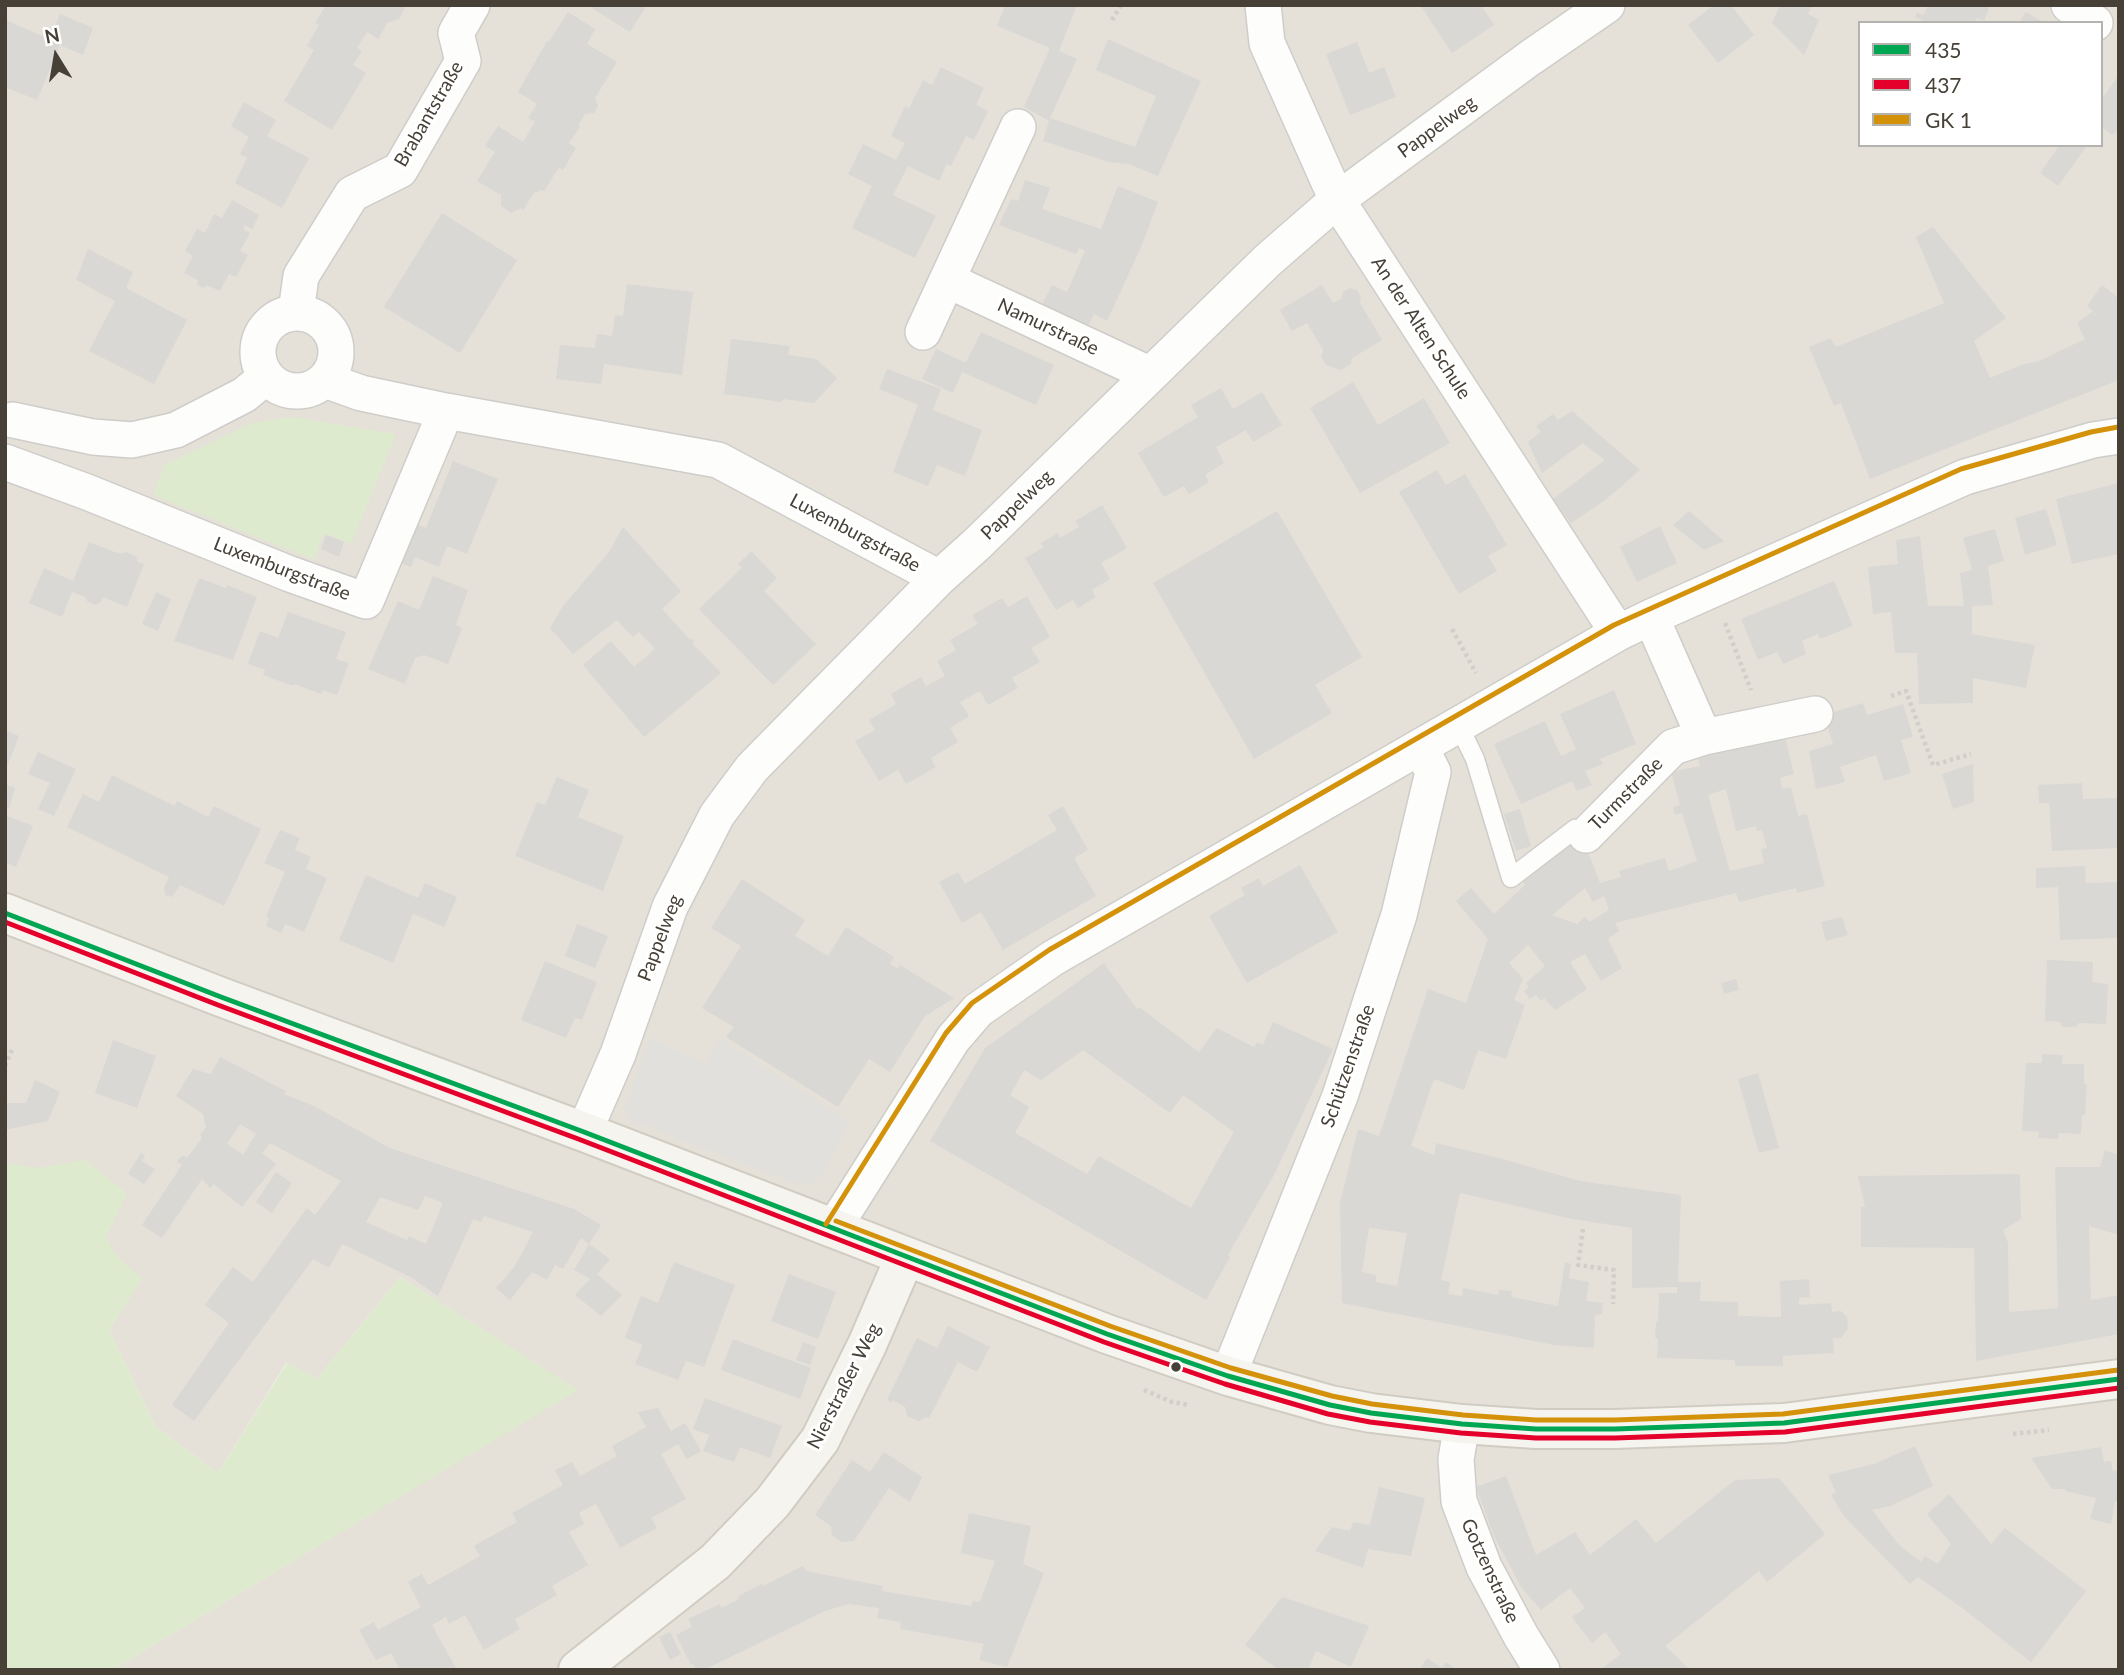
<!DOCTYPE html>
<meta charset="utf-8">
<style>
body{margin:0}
#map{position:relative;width:2124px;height:1675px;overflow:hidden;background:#f1efeb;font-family:Lato,sans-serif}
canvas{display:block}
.frame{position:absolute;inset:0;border:7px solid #464037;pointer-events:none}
.legend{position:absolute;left:1858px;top:21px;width:245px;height:126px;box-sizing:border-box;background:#fff;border:2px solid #b5b3af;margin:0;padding:9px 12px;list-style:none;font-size:21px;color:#464037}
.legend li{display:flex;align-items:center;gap:14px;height:35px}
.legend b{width:35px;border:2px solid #b5b3af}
.north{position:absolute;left:21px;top:21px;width:70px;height:70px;-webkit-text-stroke:5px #fff;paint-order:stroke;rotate:349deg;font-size:19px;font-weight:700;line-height:28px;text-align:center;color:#464037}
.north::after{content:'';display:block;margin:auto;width:24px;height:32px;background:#464037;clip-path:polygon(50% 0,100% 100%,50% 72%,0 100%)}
</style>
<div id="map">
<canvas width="2124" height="1675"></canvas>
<div class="frame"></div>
<ul class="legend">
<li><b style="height:9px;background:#00a651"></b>435</li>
<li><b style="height:9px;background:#e4002b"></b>437</li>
<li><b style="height:9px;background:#d4920b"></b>GK 1</li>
</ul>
<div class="north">N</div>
</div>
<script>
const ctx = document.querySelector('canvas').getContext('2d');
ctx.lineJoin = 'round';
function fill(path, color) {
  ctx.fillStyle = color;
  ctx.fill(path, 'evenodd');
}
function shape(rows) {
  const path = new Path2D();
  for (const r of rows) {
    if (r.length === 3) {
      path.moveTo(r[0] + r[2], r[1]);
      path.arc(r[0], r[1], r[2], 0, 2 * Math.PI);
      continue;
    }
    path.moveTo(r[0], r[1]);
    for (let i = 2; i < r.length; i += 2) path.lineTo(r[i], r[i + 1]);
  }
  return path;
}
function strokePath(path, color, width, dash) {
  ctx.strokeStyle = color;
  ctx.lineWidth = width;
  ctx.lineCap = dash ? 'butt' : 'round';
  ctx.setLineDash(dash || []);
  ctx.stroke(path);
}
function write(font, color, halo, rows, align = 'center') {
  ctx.font = font + ' Lato,sans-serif';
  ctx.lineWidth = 6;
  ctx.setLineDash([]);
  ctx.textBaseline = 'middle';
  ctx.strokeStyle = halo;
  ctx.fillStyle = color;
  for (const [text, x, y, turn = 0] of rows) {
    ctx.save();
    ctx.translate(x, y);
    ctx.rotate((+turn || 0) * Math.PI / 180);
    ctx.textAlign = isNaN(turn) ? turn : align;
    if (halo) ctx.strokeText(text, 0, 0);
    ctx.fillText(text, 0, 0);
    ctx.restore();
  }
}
const residential = shape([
 [5,5,2119,5,2119,1670,112,1670,577,1390,400,1277,317,1379,286,1363,218,1473,156,1427,109,1330,141,1279,5,1189],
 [1860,23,2101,23,2101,145,1860,145]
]);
const green = shape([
 [292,417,396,434,351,544,324,533,314,560,153,495,165,465,252,423],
 [85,1160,127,1193,106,1237,114,1253,142,1279,109,1330,156,1427,218,1473,287,1363,317,1379,400,1277,578,1390,112,1670,5,1670,5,1163,38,1168]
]);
const parking = shape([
 [650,1038,706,1064,721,1039,849,1122,820,1179,806,1185,787,1180,632,1121,624,1110]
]);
const building = shape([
 [326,5,406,5,399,19,387,23,378,39,367,32,357,48,362,51,353,65,366,73,332,130,284,101,314,50,307,46,319,25,315,23],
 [587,5,647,5,630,32],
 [1005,5,1077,5,1059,51,1077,59,1050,118,1135,147,1156,96,1096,70,1108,39,1201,81,1158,176,1128,164,1109,162,1043,141,1049,121,1024,107,1050,48,997,26],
 [1423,5,1481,5,1494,25,1452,53,1421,6],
 [1714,5,1731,5,1754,35,1718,63,1688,25],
 [1780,5,1812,5,1808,14,1819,20,1804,55,1772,23],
 [1928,5,1990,5,1984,21,1977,18,1974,23,1928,23,1915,17,1917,12,1923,15],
 [568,12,595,29,587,44,617,62,595,98,598,106,594,113,585,114,578,126,580,127,569,143,576,148,563,170,559,167,544,191,540,190,537,193,535,191,523,210,521,208,511,213,501,206,501,195,477,181,495,152,485,146,498,126,523,142,535,122,528,118,537,104,518,92,547,41,549,42],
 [2026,12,2044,23,2019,23],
 [60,14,93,28,83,55,60,45,37,100,5,87,5,20,50,39],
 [1357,42,1369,73,1384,67,1396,97,1350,115,1326,54],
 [941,67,984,88,976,105,988,111,974,140,966,136,951,166,947,164,939,181,908,166,893,195,936,216,915,258,852,228,872,186,848,174,863,144,896,160,905,143,891,136,905,106,909,108,923,80,932,85],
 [2119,75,2119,128,2113,135,2101,127,2101,100],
 [244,102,276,120,267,136,309,158,282,208,235,183,247,158,240,154,249,137,231,126],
 [2060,145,2084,145,2086,147,2058,186,2040,173],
 [1025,180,1050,188,1042,209,1101,229,1118,186,1158,202,1142,245,1107,321,1094,314,1088,326,1042,305,1052,285,1067,292,1085,251,1079,248,1076,254,999,225,1011,199,1018,201],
 [232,200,259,215,252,229,245,225,243,229,250,233,240,251,248,255,236,277,229,274,220,291,206,285,204,288,197,285,198,280,184,273,193,256,185,251,197,229,205,233,214,214,222,218],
 [442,213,517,260,460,353,384,307],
 [1933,227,2006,318,1974,341,1990,378,2024,364,2039,361,2085,339,2077,323,2092,312,2108,327,2087,306,2102,285,2119,298,2119,380,1870,479,1841,403,1834,406,1809,347,1830,338,1836,347,1944,303,1916,237],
 [88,249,133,272,126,288,187,320,154,384,89,351,115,301,76,280],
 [627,284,693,292,682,375,604,364,601,384,556,379,560,345,595,348,597,334,612,336,615,315,623,316],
 [1322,285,1333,303,1341,299,1343,292,1350,288,1357,290,1361,297,1360,303,1382,340,1352,358,1351,364,1341,370,1326,365,1321,356,1323,350,1307,323,1292,331,1280,310],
 [981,332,1054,365,1036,405,962,372,953,393,922,379,936,349,966,363],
 [731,339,790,346,788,355,816,359,837,378,814,403,783,399,782,402,724,394],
 [887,369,941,389,933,410,982,430,965,476,937,465,928,486,893,472,918,405,879,389],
 [1353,382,1378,425,1424,398,1450,443,1360,493,1310,408],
 [1221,388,1233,409,1262,392,1282,425,1253,442,1246,430,1216,447,1224,463,1205,475,1209,482,1189,494,1184,486,1164,497,1138,453,1198,417,1191,405],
 [1572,411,1640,470,1604,501,1571,523,1553,499,1605,460,1583,443,1542,473,1528,442,1541,432,1536,426,1553,414,1558,420],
 [453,461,498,479,467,554,447,546,439,567,415,557,411,567,391,559,408,520,426,528],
 [1437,470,1446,485,1465,474,1507,545,1488,556,1497,571,1459,594,1399,492],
 [2119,483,2119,554,2072,564,2056,499],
 [1102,505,1127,548,1101,563,1110,579,1092,590,1096,597,1078,608,1073,600,1056,610,1025,558,1044,547,1041,543,1058,533,1060,538,1079,527,1075,521],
 [2046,509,2057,545,2025,555,2015,518],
 [1277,511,1362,657,1315,685,1332,713,1254,759,1153,583],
 [1689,511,1724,541,1704,550,1673,525],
 [1660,526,1677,563,1637,582,1620,547],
 [623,527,681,591,662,609,690,640,692,638,695,641,692,643,721,673,644,737,583,665,611,641,634,667,655,649,639,632,633,637,617,620,573,654,550,628,563,606,609,552],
 [1995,529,2004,561,1988,566,1993,605,1972,606,1972,634,2035,645,2026,688,1973,678,1973,703,1919,704,1917,653,1895,653,1891,612,1873,614,1868,567,1898,564,1896,540,1920,536,1928,606,1964,606,1960,573,1972,570,1963,538],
 [326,535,344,542,339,557,321,549],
 [89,542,120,554,126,552,136,556,138,562,144,564,127,607,103,597,101,602,95,605,87,601,85,597,72,592,62,617,29,603,44,568,73,581],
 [751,551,777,578,764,591,816,644,773,685,699,609,742,568,738,564],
 [433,576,468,590,456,625,462,628,448,664,424,655,415,658,405,684,368,669,398,601,419,610],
 [199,578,226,588,227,585,257,597,233,660,174,641],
 [1834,581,1853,626,1820,639,1818,634,1802,641,1806,654,1783,664,1777,652,1758,660,1741,619],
 [156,592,171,599,158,631,142,624],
 [1027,596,1050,637,1031,648,1040,662,1012,678,1018,688,988,705,980,691,960,702,969,716,950,728,958,742,931,758,936,767,906,784,898,770,879,781,855,741,875,730,869,720,896,704,891,694,921,677,926,686,945,676,937,661,956,650,950,640,978,624,972,615,1002,598,1008,607],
 [288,612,346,632,336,659,349,663,337,695,323,690,321,694,294,684,293,686,263,675,265,670,248,664,260,631,278,638],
 [1614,690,1636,744,1600,759,1603,764,1585,771,1592,785,1577,791,1572,781,1521,804,1494,744,1545,721,1561,756,1576,749,1560,714],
 [1863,703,1867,715,1903,704,1913,737,1901,740,1911,773,1884,781,1876,755,1840,767,1845,782,1816,789,1809,751,1833,744,1824,715],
 [5,730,19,736,6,770,5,769],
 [1785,737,1794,774,1780,778,1782,789,1791,787,1798,816,1807,814,1825,886,1797,893,1796,888,1739,902,1736,893,1615,923,1619,931,1608,939,1622,968,1601,981,1585,954,1570,962,1587,989,1555,1010,1544,998,1541,1001,1536,995,1530,999,1524,991,1529,987,1526,983,1545,966,1528,945,1509,963,1523,979,1514,1000,1525,1005,1506,1059,1478,1050,1464,1090,1434,1079,1411,1146,1434,1155,1436,1143,1495,1157,1580,1181,1681,1195,1678,1282,1701,1282,1700,1301,1738,1302,1738,1316,1781,1317,1780,1281,1809,1279,1810,1297,1799,1298,1799,1305,1831,1303,1832,1312,1841,1311,1847,1317,1848,1329,1841,1338,1833,1338,1834,1353,1783,1356,1783,1366,1735,1366,1735,1360,1657,1358,1658,1339,1655,1337,1656,1323,1658,1321,1659,1293,1677,1293,1677,1287,1632,1288,1632,1228,1572,1219,1460,1193,1441,1280,1450,1282,1448,1294,1462,1296,1463,1288,1498,1295,1499,1290,1512,1291,1511,1297,1558,1306,1565,1262,1571,1264,1569,1278,1589,1282,1586,1301,1603,1303,1602,1314,1595,1315,1594,1348,1554,1345,1342,1303,1340,1203,1358,1129,1379,1136,1428,989,1466,1003,1488,939,1456,901,1471,888,1494,914,1525,885,1523,881,1574,838,1589,855,1600,883,1621,877,1619,871,1665,858,1669,871,1697,861,1682,813,1675,815,1673,807,1680,805,1671,772,1700,766,1698,757],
 [1726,789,1736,831,1756,826,1757,831,1762,830,1767,848,1761,849,1764,863,1730,871,1708,795],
 [1585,888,1593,902,1604,896,1609,910,1589,922,1585,917,1577,924,1552,915],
 [1369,1228,1407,1233,1397,1286,1376,1282,1376,1275,1362,1272],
 [38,752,76,769,54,816,38,809,50,783,28,774],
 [1973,764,1974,802,1953,809,1942,774],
 [112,775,175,806,177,801,208,817,214,806,261,829,224,906,180,885,172,897,165,895,164,888,169,877,67,827,83,794,99,802],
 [557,777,589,790,578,817,624,836,603,891,515,856,537,802,545,805],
 [2082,783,2083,799,2119,798,2119,848,2052,851,2049,803,2039,803,2038,785],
 [5,784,15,788,9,808,5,807],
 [1063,806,1088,850,1074,858,1096,896,1003,950,981,912,962,923,939,882,958,872,965,884,1057,830,1048,815],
 [1520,809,1531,846,1516,851,1504,814],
 [5,815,33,826,16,867,5,863],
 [280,830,300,838,295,850,311,857,306,869,327,878,304,932,285,924,281,933,266,926,269,918,266,916,285,872,264,863],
 [1300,865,1338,932,1247,983,1209,916,1245,895,1241,888,1259,878,1263,886],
 [2085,866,2086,883,2119,882,2119,938,2060,940,2058,887,2036,888,2036,868],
 [366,875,418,898,425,883,457,897,444,927,413,914,393,963,339,940],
 [742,879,805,920,795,936,828,956,846,927,894,957,890,964,898,969,900,965,954,998,925,1016,890,1072,869,1059,838,1107,726,1037,734,1027,702,1008,741,946,711,928],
 [1842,917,1848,935,1826,941,1821,922],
 [577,924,608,936,595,968,565,956],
 [2047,960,2093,962,2092,982,2108,984,2106,1024,2079,1023,2075,1027,2063,1027,2060,1022,2045,1021],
 [545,961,597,982,582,1020,575,1018,566,1038,521,1020],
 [1104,963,1137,1009,1139,1007,1199,1052,1217,1028,1254,1047,1257,1042,1263,1045,1273,1022,1333,1049,1275,1173,1228,1255,1230,1257,1206,1300,930,1141,985,1048],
 [1083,1050,1170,1113,1183,1095,1234,1132,1191,1208,1099,1156,1087,1174,1015,1133,1029,1107,1010,1095,1024,1070,1041,1080],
 [1736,979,1739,990,1724,994,1721,983],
 [113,1040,156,1056,137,1108,95,1093],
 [2042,1054,2063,1055,2062,1064,2084,1064,2084,1084,2087,1084,2085,1115,2082,1115,2081,1134,2058,1133,2058,1139,2038,1138,2039,1132,2022,1131,2026,1063,2042,1063],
 [220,1057,286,1091,284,1094,314,1106,390,1148,574,1209,601,1225,589,1244,581,1238,563,1269,555,1265,547,1280,532,1272,510,1300,496,1288,515,1266,533,1232,484,1216,481,1222,473,1219,438,1296,412,1278,342,1244,329,1268,313,1259,194,1421,172,1405,229,1323,205,1305,233,1267,253,1282,307,1208,315,1215,341,1181,270,1143,262,1153,276,1164,242,1207,214,1184,210,1188,202,1179,162,1238,142,1225,182,1165,177,1161,183,1155,187,1158,202,1138,200,1135,206,1127,203,1114,176,1096,193,1069,211,1074],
 [240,1124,256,1134,243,1155,227,1144],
 [425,1196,443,1203,426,1244,409,1236,407,1240,366,1222,380,1197,418,1210],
 [1758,1073,1779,1148,1759,1153,1738,1079],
 [35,1080,60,1092,48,1121,5,1130,5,1103,26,1103],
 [2105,1150,2119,1155,2119,1235,2089,1226,2091,1300,2119,1295,2119,1334,1976,1361,1974,1248,1861,1247,1861,1207,1865,1207,1858,1176,2020,1174,2021,1219,2003,1230,2008,1243,2009,1312,2058,1308,2055,1167,2100,1167],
 [141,1153,145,1155,142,1161,155,1169,144,1184,128,1174],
 [276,1172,292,1183,272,1213,256,1202],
 [589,1244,610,1259,597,1274,622,1295,601,1316,575,1295,590,1279,574,1270],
 [674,1262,735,1285,704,1367,686,1361,678,1380,635,1364,643,1345,625,1338,641,1296,658,1303],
 [789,1274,836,1292,818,1339,771,1321],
 [948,1326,990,1347,977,1372,958,1362,929,1418,926,1417,919,1421,907,1416,905,1407,892,1400,892,1403,887,1400,917,1338,937,1348],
 [733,1339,811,1368,800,1399,721,1370],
 [803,1342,816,1347,810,1365,796,1360],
 [705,1398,782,1426,770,1458,740,1447,734,1462,703,1451,709,1435,693,1429],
 [658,1408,671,1431,685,1423,701,1451,687,1459,678,1444,661,1454,686,1499,651,1518,657,1528,620,1548,596,1504,579,1513,584,1524,569,1532,588,1565,552,1586,557,1595,515,1619,520,1629,484,1650,465,1615,449,1624,446,1617,432,1625,457,1670,400,1670,391,1653,376,1660,359,1630,374,1622,378,1630,421,1607,408,1582,422,1574,428,1585,480,1556,474,1546,517,1522,512,1513,563,1485,555,1470,572,1462,580,1476,617,1456,612,1446,646,1427,638,1412],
 [1915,1446,1933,1486,1890,1506,1872,1510,1899,1545,1921,1562,1925,1556,1938,1564,1951,1544,1927,1514,1949,1494,1991,1544,2005,1528,2086,1591,2031,1662,1961,1607,1918,1577,1910,1584,1844,1516,1831,1495,1836,1492,1828,1475,1874,1464],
 [2101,1447,2104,1462,2111,1461,2113,1471,2119,1470,2119,1502,2115,1501,2111,1524,2090,1519,2096,1498,2065,1491,2065,1489,2052,1489,2031,1458],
 [884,1452,922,1477,910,1502,889,1488,854,1541,842,1542,832,1535,831,1526,815,1515,852,1460,870,1472],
 [1506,1476,1536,1555,1575,1532,1590,1555,1636,1519,1656,1543,1735,1480,1779,1478,1825,1534,1767,1582,1759,1571,1665,1646,1690,1670,1600,1670,1621,1654,1605,1632,1592,1643,1572,1617,1585,1608,1570,1588,1541,1610,1521,1587,1494,1536,1476,1487],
 [1379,1487,1425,1498,1411,1556,1368,1549,1363,1568,1315,1551,1332,1527,1350,1531,1353,1522,1370,1525],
 [969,1513,1031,1526,1023,1564,1044,1573,1007,1667,979,1660,984,1644,900,1629,901,1622,877,1618,879,1608,849,1604,825,1611,704,1670,696,1670,693,1664,691,1665,676,1635,692,1627,688,1619,720,1604,721,1608,739,1599,738,1596,762,1584,763,1586,803,1566,806,1571,883,1586,882,1591,971,1606,973,1601,980,1602,995,1561,961,1553],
 [1282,1597,1369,1626,1351,1667,1316,1651,1308,1670,1279,1670,1245,1645],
 [670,1632,681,1654,670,1660,659,1637],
 [1427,1658,1442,1668,1446,1662,1457,1670,1419,1670]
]);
const path = shape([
 [1112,20,1121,5],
 [1725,623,1751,690],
 [1452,629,1476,673],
 [1891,696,1906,691,1933,765,1971,754],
 [5,1066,13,1047],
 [1583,1229,1578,1265,1614,1270,1613,1304],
 [1144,1390,1172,1402,1188,1405],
 [2013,1434,2049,1430]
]);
const lane = shape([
 [1459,726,1475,759,1511,878,1575,829,1586,835]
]);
const street = shape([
 [1263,5,1267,43,1337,200,1618,633],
 [2069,5,2095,23],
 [1018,127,947,280,1149,374],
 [296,312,301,276,352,194,400,170,437,106,463,61,456,33,472,5],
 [297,352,39],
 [923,332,947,280],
 [446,411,718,460,939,578],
 [13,420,93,437,132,440,176,430,244,395,266,377],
 [5,462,87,492,290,574,366,601,446,411,361,393,325,380],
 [1704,737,1815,714],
 [1586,835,1673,747,1704,737,1651,617],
 [584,1132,618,1054,670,907,717,815,752,768,939,578,977,544,1268,260,1337,200,1530,58,1607,5],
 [833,1229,953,1039,978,1010,1053,958,1618,633,1651,617,1965,477,2093,440,2119,436],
 [1228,1376,1340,1096,1399,915,1433,772,1421,748],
 [1462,1424,1456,1459,1459,1501,1484,1567,1521,1636,1542,1670]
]);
const secondary = shape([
 [5,913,221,997,584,1132,1107,1334,1228,1376,1330,1405,1371,1413,1462,1424,1536,1429,1615,1429,1784,1423,2119,1379],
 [578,1670,715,1562,772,1503,820,1440,867,1345,905,1257]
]);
const bus1 = shape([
 [5,913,221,997,584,1132,1107,1334,1228,1376,1330,1405,1371,1413,1462,1424,1536,1429,1615,1429,1784,1423,2119,1379]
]);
const bus2 = shape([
 [5,922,218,1005,581,1140,1104,1342,1225,1384,1328,1414,1370,1422,1461,1433,1536,1438,1615,1438,1785,1432,2119,1388]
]);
const bus3 = shape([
 [836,1221,1110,1326,1231,1368,1332,1396,1372,1404,1463,1415,1536,1420,1615,1420,1783,1414,2118,1370],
 [826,1224,946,1033,972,1003,1049,950,1614,625,1961,469,2091,432,2118,427]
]);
const markers = [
 [1176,1367,6,"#464037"]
];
const streetNames = [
 ["Brabantstraße",429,114,-60],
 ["Pappelweg",1437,127,-36],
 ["Namurstraße",1048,327,25],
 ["An der Alten Schule",1421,328,57],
 ["Pappelweg",1017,505,-44],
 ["Luxemburgstraße",855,533,28],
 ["Luxemburgstraße",282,569,21],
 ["Turmstraße",1626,794,-45],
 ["Pappelweg",660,938,-69],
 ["Schützenstraße",1348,1066,-71],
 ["Nierstraßer Weg",844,1386,-63],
 ["Gotzenstraße",1490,1571,65]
];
fill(residential, '#e5e1d9');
fill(green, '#deeacd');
fill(parking, '#e2e0dc');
fill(building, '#dad8d4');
strokePath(lane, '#cfcdc9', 21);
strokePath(street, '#cfcdc9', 38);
strokePath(secondary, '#d0ccc2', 42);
strokePath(path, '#d1cfca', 4.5, [3.5, 3.5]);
strokePath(lane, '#fdfdfc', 18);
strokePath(street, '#fdfdfc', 35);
strokePath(secondary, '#f6f4ef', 38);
strokePath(bus1, '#00a651', 5);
strokePath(bus2, '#e4002b', 5);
strokePath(bus3, '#d4920b', 5);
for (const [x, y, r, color] of markers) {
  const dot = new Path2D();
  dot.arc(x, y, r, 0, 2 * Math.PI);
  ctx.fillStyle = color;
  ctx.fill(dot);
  strokePath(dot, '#fff', 2.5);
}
write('19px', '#464037', '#fff', streetNames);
</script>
